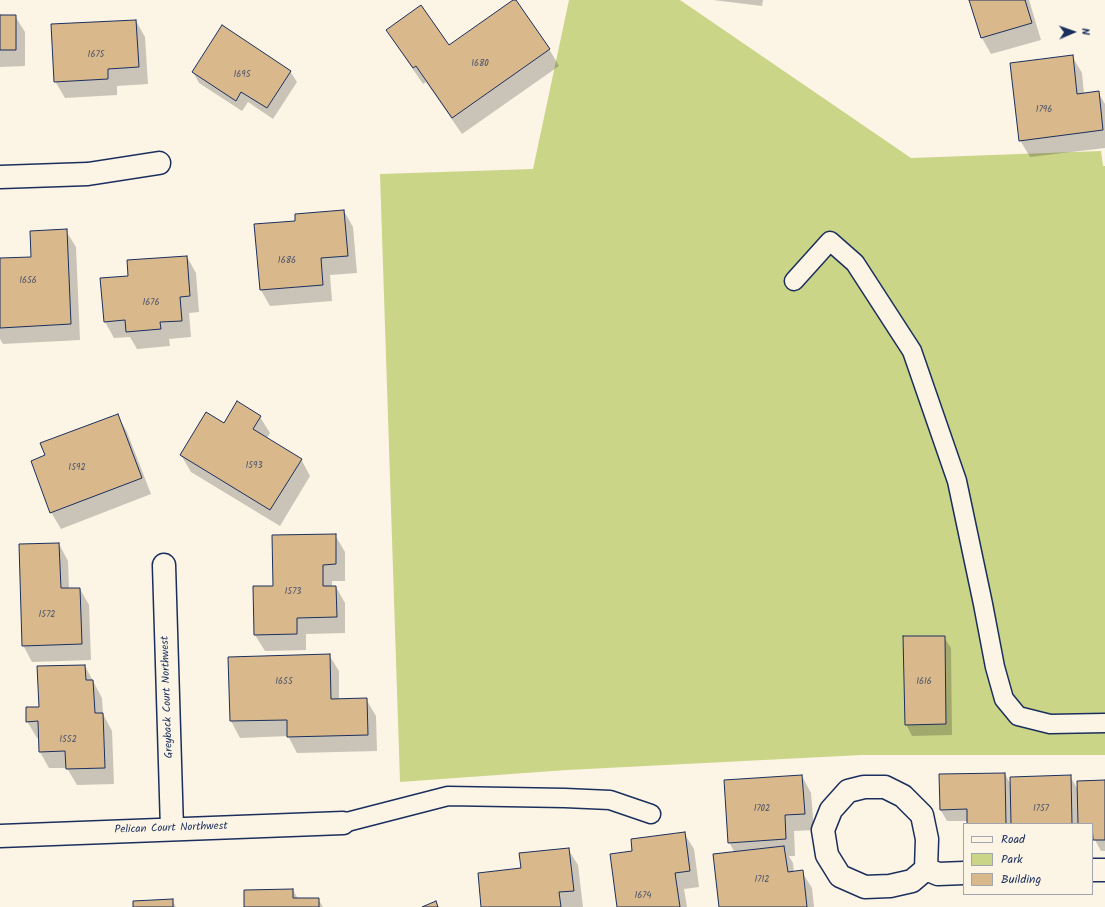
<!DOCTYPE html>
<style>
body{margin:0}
#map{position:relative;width:1105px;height:907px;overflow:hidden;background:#fcf5e5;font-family:Kalam,sans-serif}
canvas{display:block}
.legend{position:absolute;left:963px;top:823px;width:130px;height:72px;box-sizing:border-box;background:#fcf5e5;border:1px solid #a2a6af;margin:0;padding:5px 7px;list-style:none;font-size:12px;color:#1b2f5e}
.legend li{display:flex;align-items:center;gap:8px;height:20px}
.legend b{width:20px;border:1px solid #a2a6af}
.north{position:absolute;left:1053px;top:12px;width:40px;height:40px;-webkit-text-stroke:3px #fcf5e5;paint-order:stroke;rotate:88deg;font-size:11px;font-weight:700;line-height:16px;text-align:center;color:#1b2f5e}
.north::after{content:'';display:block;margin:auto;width:14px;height:18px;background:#1b2f5e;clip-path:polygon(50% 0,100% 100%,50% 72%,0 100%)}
</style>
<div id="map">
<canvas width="1105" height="907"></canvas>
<ul class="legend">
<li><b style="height:5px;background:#fcf5e5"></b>Road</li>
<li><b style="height:11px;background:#cad588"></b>Park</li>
<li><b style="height:11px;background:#d9b98c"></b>Building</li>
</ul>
<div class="north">N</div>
</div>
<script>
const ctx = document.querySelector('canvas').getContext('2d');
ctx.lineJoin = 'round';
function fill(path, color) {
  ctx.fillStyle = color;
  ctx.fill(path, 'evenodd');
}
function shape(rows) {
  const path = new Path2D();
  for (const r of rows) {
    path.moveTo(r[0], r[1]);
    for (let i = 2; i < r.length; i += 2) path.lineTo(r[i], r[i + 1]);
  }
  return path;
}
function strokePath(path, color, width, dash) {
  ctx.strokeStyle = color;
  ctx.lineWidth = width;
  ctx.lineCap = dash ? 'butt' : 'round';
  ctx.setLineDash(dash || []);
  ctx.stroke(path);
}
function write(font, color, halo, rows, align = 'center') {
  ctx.font = font + ' Kalam,sans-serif';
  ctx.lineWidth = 4;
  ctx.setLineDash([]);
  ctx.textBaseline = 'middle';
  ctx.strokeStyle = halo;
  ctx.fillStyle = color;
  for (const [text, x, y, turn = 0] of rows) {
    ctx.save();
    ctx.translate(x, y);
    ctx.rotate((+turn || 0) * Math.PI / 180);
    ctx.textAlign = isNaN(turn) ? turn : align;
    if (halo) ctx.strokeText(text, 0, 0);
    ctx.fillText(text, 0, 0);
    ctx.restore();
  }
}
const green = shape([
 [569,0,680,0,911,158,1101,151,1103,166,1105,166,1105,755,862,755,567,770,400,782,380,174,533,169]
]);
const shadow = shape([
 [515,0,549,49,559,66,462,134,426,82,423,84,397,46,387,30,449,46],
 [713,0,763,0,762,6],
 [970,0,1029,0,1041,40,991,54,982,38],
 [0,16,15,16,25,32,25,66,0,67],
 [136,21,145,37,148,84,117,86,117,95,65,98,55,81],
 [1072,56,1082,73,1084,94,1098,92,1105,104,1105,148,1030,157,1020,140],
 [290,71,297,82,273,119,248,102,242,111,199,83,193,72],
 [344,211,353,227,357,273,330,275,332,301,270,306,261,290,296,222],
 [66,231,76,247,80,340,3,344,0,339,0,259,32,258],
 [187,257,196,273,199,312,189,313,191,337,169,339,170,346,137,349,130,337,114,338,105,322,129,277],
 [117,415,127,432,151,494,61,529,51,512,46,455],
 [260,417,270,433,267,438,301,459,310,476,280,526,191,472,181,455,224,424],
 [335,535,345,552,345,581,332,581,332,587,336,587,345,603,345,633,306,634,306,650,265,651,255,635,274,587],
 [59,544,68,561,69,589,80,589,89,605,91,660,32,662,23,645],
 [944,637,951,648,952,735,912,736,906,724],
 [329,655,339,671,339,700,366,699,376,716,377,751,297,753,288,736,240,738,231,721,229,658],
 [85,666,102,698,103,714,112,731,114,784,77,785,67,768,49,768,40,752,39,738,37,738,27,721,40,707],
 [1005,774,1011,785,1070,776,1078,790,1105,781,1105,851,1101,851,1094,838,1092,838,1092,824,968,824,968,821,947,821,940,809],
 [802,776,811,793,814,830,794,831,795,856,789,856,793,863,794,873,802,872,812,888,814,907,720,907,735,853,729,842],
 [684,833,694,849,699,887,684,889,687,907,618,907,633,852],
 [568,849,578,865,583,907,482,907],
 [293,890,298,899,318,899,323,907,245,907],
 [172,900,176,907,134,907]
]);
const building = shape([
 [513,0,516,0,550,49,452,118,416,66,413,68,386,30,421,5,449,45,513,0],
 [969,0,1025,0,1032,23,981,38,969,0],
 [0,15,16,15,16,50,0,50,0,15],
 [136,20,139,67,108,69,108,79,54,82,51,24,136,20],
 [222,25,291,71,267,108,241,92,236,101,192,72,222,25],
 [1073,55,1077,94,1099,91,1103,130,1019,141,1010,63,1073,55],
 [344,210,348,256,321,258,323,285,260,290,254,224,295,221,295,214,344,210],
 [67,229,71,324,0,328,0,258,31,257,30,231,67,229],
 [187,256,190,296,180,297,182,321,160,322,161,329,126,332,125,320,104,322,100,278,128,276,127,260,187,256],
 [237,401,261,416,253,429,302,459,270,510,180,455,206,412,224,423,237,401],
 [118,414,142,478,50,513,31,461,45,455,40,443,118,414],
 [336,534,336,564,323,565,323,586,336,586,337,617,297,618,297,634,254,635,253,586,273,586,272,535,336,534],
 [59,543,61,588,80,588,82,644,22,646,19,544,59,543],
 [903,636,945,636,946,724,905,725,903,636],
 [330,654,331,699,367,698,368,735,287,737,287,720,230,721,228,657,330,654],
 [85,665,86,680,93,680,95,713,103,713,105,768,66,769,65,751,39,752,38,721,26,722,26,707,39,707,37,666,85,665],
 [1005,773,1006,824,967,824,967,809,940,810,939,774,1005,773],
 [802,775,805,814,785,815,786,839,728,843,724,780,802,775],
 [1071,775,1072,824,1011,824,1010,777,1071,775],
 [1105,780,1105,840,1093,840,1092,824,1078,824,1077,781,1105,780],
 [685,832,690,871,675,873,680,907,617,907,610,854,632,851,631,839,685,832],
 [784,846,788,872,803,870,807,907,719,907,713,854,784,846],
 [569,848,574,891,559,892,561,907,481,907,478,873,521,868,519,853,569,848],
 [293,889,293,898,319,898,319,907,244,907,244,890,293,889],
 [173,899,173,907,133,907,133,901,173,899],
 [436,901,438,907,422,907,436,901]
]);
const lane = shape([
 [794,281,830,241,855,263,912,351,957,481,983,604,995,667,1004,699,1018,716,1050,724,1105,723],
 [343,823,448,796,565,798,610,800,651,814]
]);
const street = shape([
 [0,177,88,174,159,163],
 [164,565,172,829],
 [864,787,885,787,903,796,922,815,927,839,926,869,912,881,890,886,865,887,840,876,827,855,823,830,831,810,848,791,864,787],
 [0,836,343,823],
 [926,869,938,874,964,873],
 [1092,870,1105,870]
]);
const numberNames = [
 ["1675",96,55],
 ["1680",480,64],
 ["1695",242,75],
 ["1796",1044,110],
 ["1686",287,261],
 ["1656",28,281],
 ["1676",151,303],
 ["1593",254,466],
 ["1592",77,468],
 ["1573",293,592],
 ["1572",47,615],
 ["1655",284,682],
 ["1616",924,682],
 ["1552",68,740],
 ["1702",762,809],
 ["1757",1041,809],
 ["1712",762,880],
 ["1674",643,896]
];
const streetNames = [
 ["Greyback Court Northwest",168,697,-92],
 ["Pelican Court Northwest",171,829,-2]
];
fill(green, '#cad588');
fill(shadow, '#0003');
fill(building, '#d9b98c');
strokePath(building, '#1b2f5e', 1);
strokePath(lane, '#1b2f5e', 21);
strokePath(street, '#1b2f5e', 25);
strokePath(lane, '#fcf5e5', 18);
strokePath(street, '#fcf5e5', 22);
write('9px', '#4a526a', null, numberNames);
write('11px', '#1b2f5e', '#fcf5e5', streetNames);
</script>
